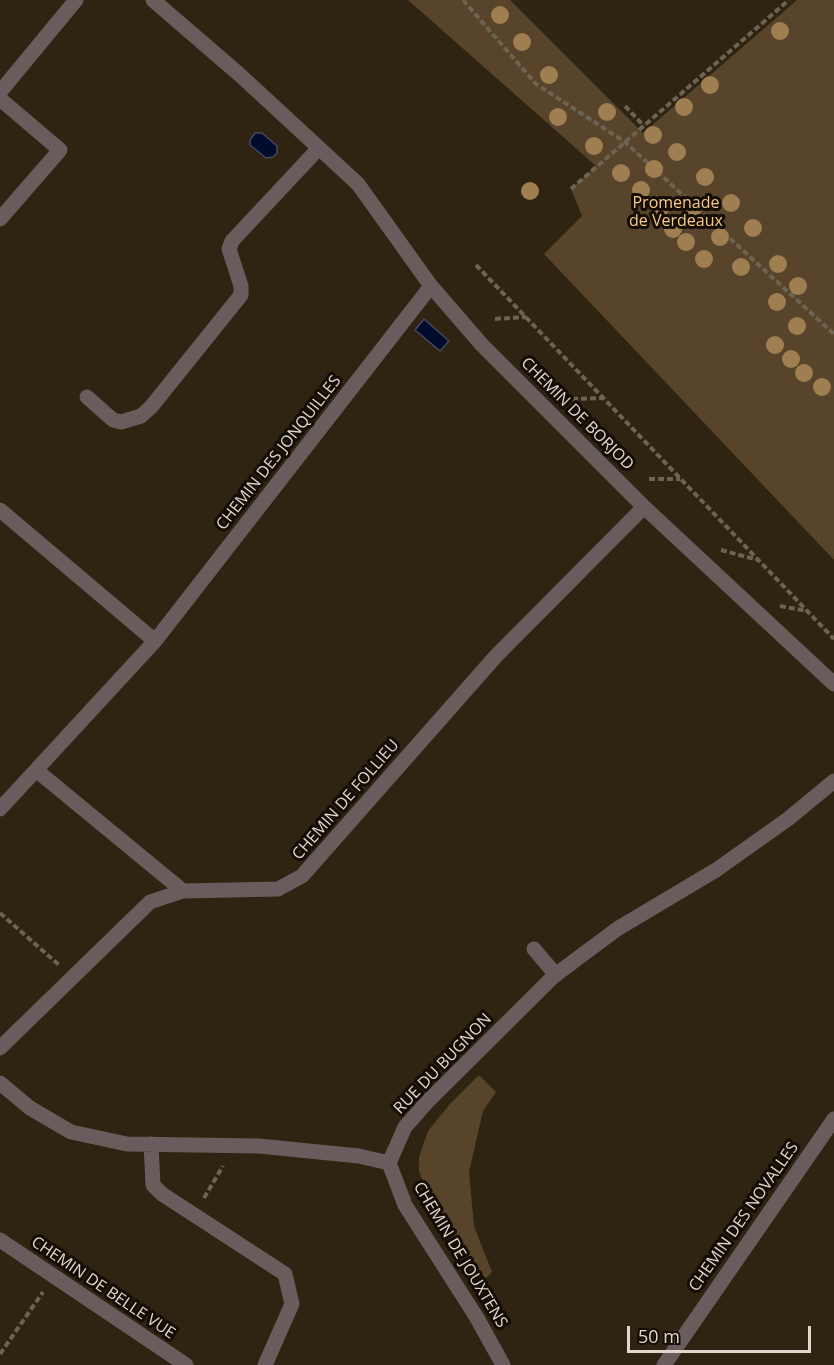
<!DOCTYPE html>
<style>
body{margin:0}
#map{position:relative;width:834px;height:1365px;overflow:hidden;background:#2f2311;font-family:"Open Sans",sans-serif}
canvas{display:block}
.scale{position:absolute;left:627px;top:1326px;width:184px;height:27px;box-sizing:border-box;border:3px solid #e0d8cd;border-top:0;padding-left:8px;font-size:18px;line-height:21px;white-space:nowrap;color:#e0d8cd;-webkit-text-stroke:4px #130d06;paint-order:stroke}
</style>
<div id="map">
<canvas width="834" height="1365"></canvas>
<div class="scale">50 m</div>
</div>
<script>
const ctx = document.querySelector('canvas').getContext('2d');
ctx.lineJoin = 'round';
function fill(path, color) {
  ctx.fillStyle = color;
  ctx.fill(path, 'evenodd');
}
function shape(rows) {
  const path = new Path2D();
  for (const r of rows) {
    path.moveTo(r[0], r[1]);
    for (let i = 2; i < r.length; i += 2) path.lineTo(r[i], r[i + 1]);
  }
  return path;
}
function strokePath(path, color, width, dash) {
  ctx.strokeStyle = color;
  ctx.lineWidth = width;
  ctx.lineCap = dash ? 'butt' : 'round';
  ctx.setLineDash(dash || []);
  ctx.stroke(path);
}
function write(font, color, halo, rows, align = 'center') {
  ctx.font = font + ' "Open Sans",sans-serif';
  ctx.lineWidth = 6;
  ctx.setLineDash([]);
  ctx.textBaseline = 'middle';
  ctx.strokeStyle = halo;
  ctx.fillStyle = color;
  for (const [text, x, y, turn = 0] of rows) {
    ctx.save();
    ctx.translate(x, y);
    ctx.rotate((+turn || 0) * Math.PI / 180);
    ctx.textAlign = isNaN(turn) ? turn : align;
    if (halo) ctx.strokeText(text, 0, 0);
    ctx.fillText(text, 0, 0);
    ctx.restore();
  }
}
const green = shape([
 [408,0,510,0,643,133,797,0,834,0,834,560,544,254,582,216,571,189,596,166],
 [479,1075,496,1092,483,1111,469,1172,474,1226,492,1272,485,1279,430,1201,419,1171,419,1157,428,1131,449,1105]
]);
const water = shape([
 [255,133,262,133,277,146,277,153,273,157,266,158,250,145,250,140,255,133],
 [424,319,449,341,440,351,415,330,424,319]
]);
const path = shape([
 [463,0,536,84,625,142,834,334],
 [625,106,644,126],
 [571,189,789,0],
 [476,265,834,639],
 [495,319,526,317],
 [572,399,603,398],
 [649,479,680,479],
 [721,550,758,560],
 [780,606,807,611],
 [0,913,59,965],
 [204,1198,223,1166],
 [0,1354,43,1292]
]);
const minor = shape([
 [153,0,240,75,358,184,431,286,482,345,644,507,834,684],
 [0,92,76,0],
 [0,99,60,150,0,219],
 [87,397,113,420,121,422,141,416,151,407,241,295,241,286,229,249,232,241,319,148],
 [0,510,155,641],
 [36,770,183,891],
 [0,809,155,641,431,286],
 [534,949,556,975],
 [0,1048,150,902,183,891,278,889,302,876,496,656,644,507],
 [0,1083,30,1108,71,1132,127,1144,259,1146,359,1156,389,1163],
 [151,1144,153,1185,162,1194,285,1274,292,1304,265,1365],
 [389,1163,405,1127,427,1102,554,976,617,929,716,870,788,819,834,781],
 [389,1163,405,1205,477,1318,503,1365],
 [0,1240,186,1365],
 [664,1365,834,1119]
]);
const trees = [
 [500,15],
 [780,31],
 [522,42],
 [549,75],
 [710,85],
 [684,107],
 [607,112],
 [558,117],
 [653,135],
 [594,146],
 [677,152],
 [654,169],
 [621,173],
 [705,177],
 [641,190],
 [530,191],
 [731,203],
 [659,210],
 [692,210],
 [753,228],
 [673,229],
 [720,237],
 [686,242],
 [704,259],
 [778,264],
 [741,267],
 [798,286],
 [777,302],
 [797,326],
 [775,345],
 [791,359],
 [804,373],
 [822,387]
];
const parkNames = [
 ["Promenade",676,203],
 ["de Verdeaux",676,221]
];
const streetNames = [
 ["CHEMIN DE BORJOD",577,414,45],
 ["CHEMIN DES JONQUILLES",279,453,-52],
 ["CHEMIN DE FOLLIEU",346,800,-49],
 ["RUE DU BUGNON",443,1064,-46],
 ["CHEMIN DES NOVALLES",744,1217,-55],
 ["CHEMIN DE JOUXTENS",460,1255,59],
 ["CHEMIN DE BELLE VUE",103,1288,34]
];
fill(green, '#57442a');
fill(water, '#000c2d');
strokePath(water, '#43495d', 1.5);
strokePath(path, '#6d6353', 4, [6, 3]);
strokePath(minor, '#685c5d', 15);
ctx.fillStyle = '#9f7e51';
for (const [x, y] of trees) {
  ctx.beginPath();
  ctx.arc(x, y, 9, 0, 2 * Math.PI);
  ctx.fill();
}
write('16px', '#fac985', '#130d06', parkNames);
write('16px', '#e0d8cd', '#130d06', streetNames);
</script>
